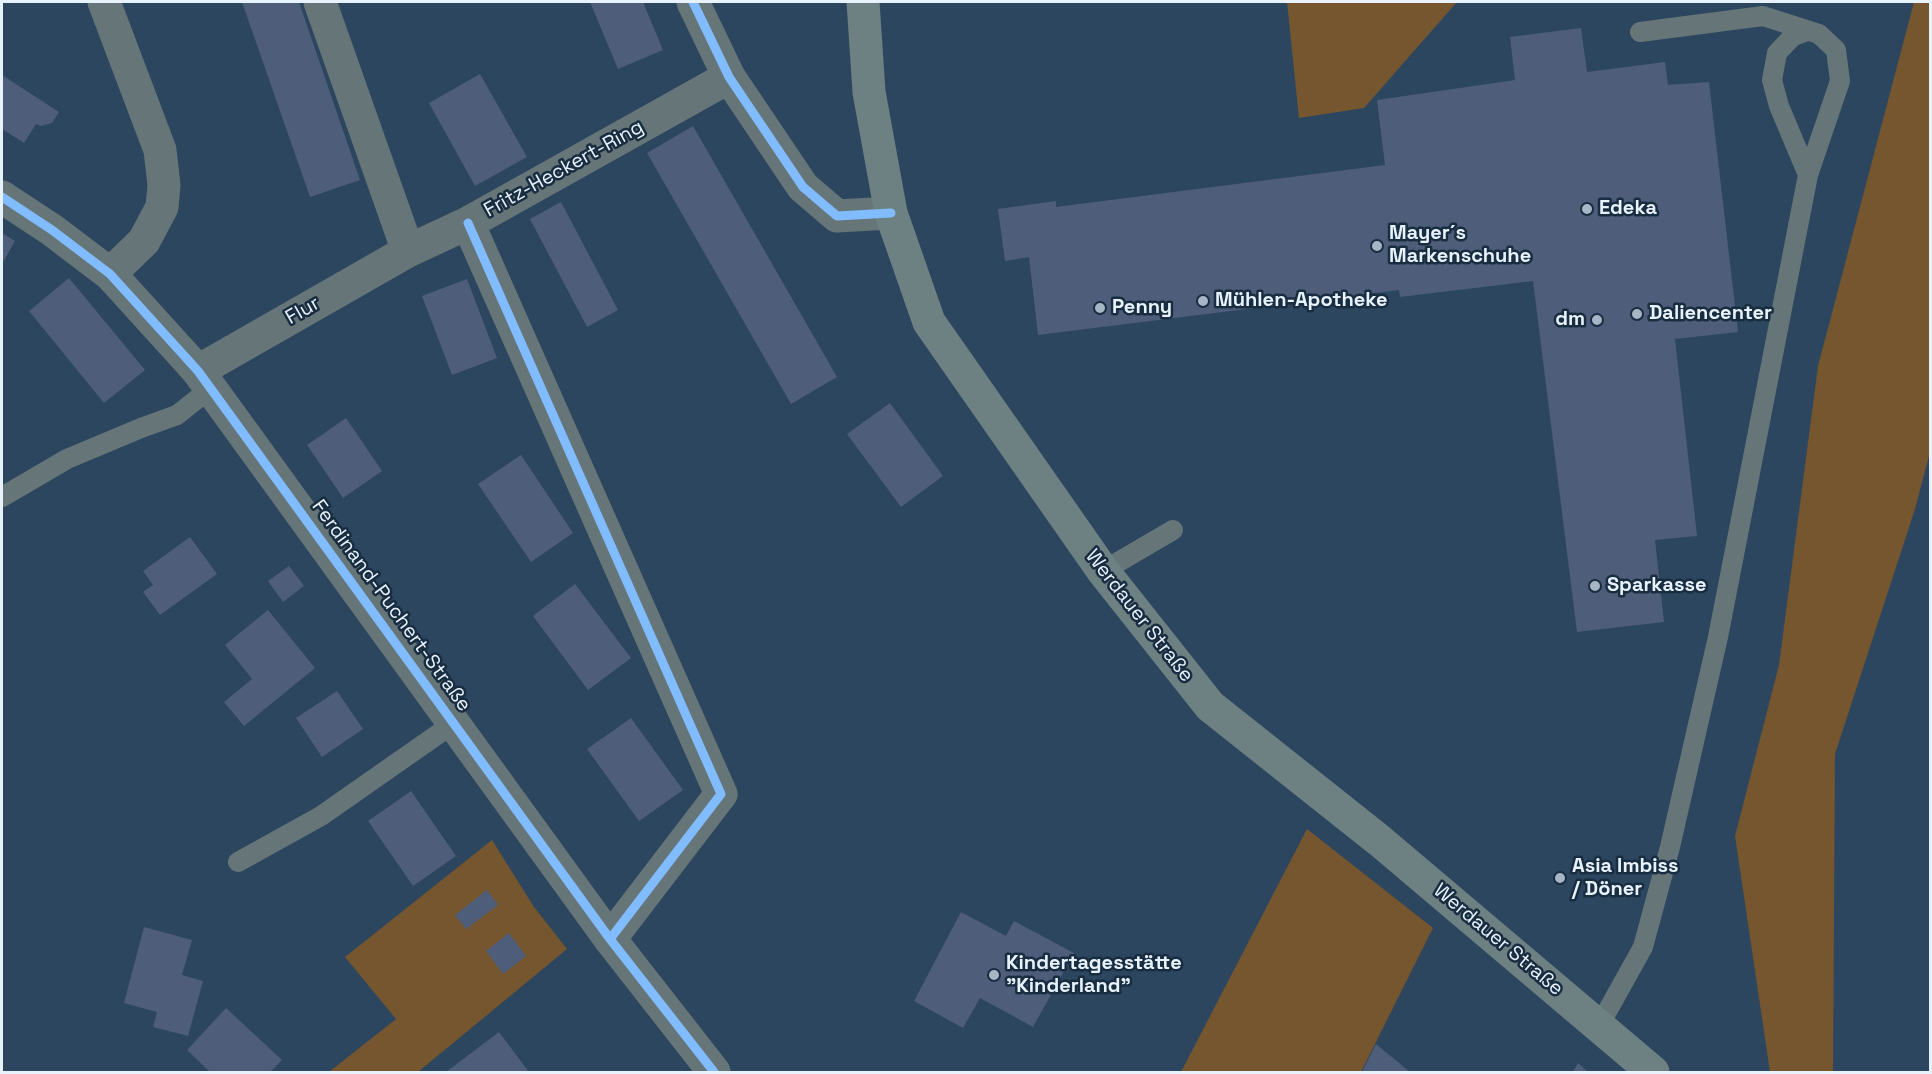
<!DOCTYPE html>
<meta charset="utf-8">
<style>
body{margin:0}
#map{position:relative;width:1932px;height:1074px;overflow:hidden;background:#2c465f;font-family:"Space Grotesk",sans-serif}
canvas{display:block}
.frame{position:absolute;inset:0;border:3px solid #e7f2fd;pointer-events:none}
</style>
<div id="map">
<canvas width="1932" height="1074"></canvas>
<div class="frame"></div>
</div>
<script>
const ctx = document.querySelector('canvas').getContext('2d');
ctx.lineJoin = 'round';
function fill(path, color) {
  ctx.fillStyle = color;
  ctx.fill(path, 'evenodd');
}
function shape(rows) {
  const path = new Path2D();
  for (const r of rows) {
    path.moveTo(r[0], r[1]);
    for (let i = 2; i < r.length; i += 2) path.lineTo(r[i], r[i + 1]);
  }
  return path;
}
function strokePath(path, color, width, dash) {
  ctx.strokeStyle = color;
  ctx.lineWidth = width;
  ctx.lineCap = dash ? 'butt' : 'round';
  ctx.setLineDash(dash || []);
  ctx.stroke(path);
}
function write(font, color, halo, rows, align = 'center') {
  ctx.font = font + ' "Space Grotesk",sans-serif';
  ctx.lineWidth = 5;
  ctx.setLineDash([]);
  ctx.textBaseline = 'middle';
  ctx.strokeStyle = halo;
  ctx.fillStyle = color;
  for (const [text, x, y, turn = 0] of rows) {
    ctx.save();
    ctx.translate(x, y);
    ctx.rotate((+turn || 0) * Math.PI / 180);
    ctx.textAlign = isNaN(turn) ? turn : align;
    if (halo) ctx.strokeText(text, 0, 0);
    ctx.fillText(text, 0, 0);
    ctx.restore();
  }
}
const green = shape([
 [1287,2,1457,2,1364,108,1299,118],
 [1914,2,1930,2,1930,452,1915,509,1835,754,1833,1072,1770,1072,1735,836,1779,665,1818,366],
 [1307,829,1433,928,1361,1072,1181,1072],
 [492,840,534,907,567,949,418,1072,329,1072,396,1019,345,957]
]);
const building = shape([
 [242,2,299,2,360,180,310,197],
 [590,2,643,2,663,50,618,69],
 [1581,28,1587,72,1665,62,1668,85,1709,82,1738,332,1675,339,1697,536,1655,540,1664,622,1577,632,1533,281,1400,297,1399,290,1038,335,1029,257,1005,261,998,209,1056,201,1056,207,1385,165,1377,100,1515,80,1510,37],
 [480,74,527,157,475,186,429,103],
 [2,75,59,112,52,123,41,126,36,124,24,143,2,129],
 [693,126,837,377,791,404,647,153],
 [561,202,618,310,587,327,530,219],
 [2,233,15,241,2,264],
 [69,278,145,370,104,403,29,311],
 [467,279,497,358,452,375,422,296],
 [890,403,943,476,901,507,847,434],
 [346,418,382,471,343,498,307,445],
 [521,455,573,533,531,562,478,484],
 [190,537,217,574,160,615,143,592,153,585,143,571],
 [289,566,304,586,283,602,268,581],
 [575,584,631,658,588,690,533,616],
 [268,610,315,668,244,726,224,702,252,679,225,645],
 [337,691,363,729,322,757,296,718],
 [631,718,683,790,639,821,587,749],
 [411,791,456,856,413,886,368,821],
 [487,890,498,905,466,929,455,915],
 [961,912,1006,936,1014,921,1074,953,1033,1027,980,998,963,1028,914,1001],
 [144,927,192,940,182,975,203,981,188,1036,153,1027,157,1012,124,1003],
 [509,933,526,956,503,974,486,951],
 [226,1008,282,1060,270,1072,210,1072,187,1050],
 [499,1032,529,1072,446,1072],
 [1376,1044,1410,1072,1362,1072],
 [1578,1063,1588,1072,1573,1072]
]);
const service = shape([
 [1807,31,1793,36,1777,53,1772,80,1779,106,1808,175],
 [2,497,67,459,141,428,177,415,211,388],
 [1103,571,1173,530],
 [238,862,321,816,454,723],
 [1599,1026,1643,947,1670,847,1718,637,1808,175,1840,81,1836,50,1819,34,1763,16,1640,32]
]);
const minor = shape([
 [104,2,160,150,164,185,162,207,144,241,110,274],
 [320,2,408,251],
 [693,2,729,77,803,187,837,216,891,213],
 [468,223,721,794,610,939],
 [198,371,408,251,468,223,729,77]
]);
const tertiary = shape([
 [2,197,52,230,110,274,198,371,610,939,714,1072]
]);
const secondary = shape([
 [863,2,869,92,891,213,929,322,1103,571,1210,706,1380,841,1653,1072]
]);
const cycleway = shape([
 [693,2,729,77,803,187,837,216,891,213],
 [2,197,52,230,110,274,198,371,610,939,714,1072],
 [468,223,721,794,610,939]
]);
const markers = [
 [1587,209,6,"#a6b6c6"],
 [1377,246,6,"#a6b6c6"],
 [1203,301,6,"#a6b6c6"],
 [1100,308,6,"#a6b6c6"],
 [1637,314,6,"#a6b6c6"],
 [1597,320,6,"#a6b6c6"],
 [1595,586,6,"#a6b6c6"],
 [1560,878,6,"#a6b6c6"],
 [994,975,6,"#a6b6c6"]
];
const streetNames = [
 ["Fritz-Heckert-Ring",564,169,-29],
 ["Flur",303,311,-30],
 ["Ferdinand-Puchert-Straße",391,606,54],
 ["Werdauer Straße",1139,616,52],
 ["Werdauer Straße",1498,940,40]
];
const poiNames = [
 ["Edeka",1599,209],
 ["Mayer´s",1389,234],
 ["Markenschuhe",1389,257],
 ["Mühlen-Apotheke",1215,301],
 ["Penny",1112,308],
 ["Daliencenter",1649,314],
 ["dm",1585,320,"right"],
 ["Sparkasse",1607,586],
 ["Asia Imbiss",1572,867],
 ["/ Döner",1572,890],
 ["Kindertagesstätte",1006,964],
 ["\"Kinderland\"",1006,987]
];
fill(green, '#75562e');
fill(building, '#4e5d7a');
strokePath(service, '#667678', 20);
strokePath(minor, '#667678', 33);
strokePath(tertiary, '#667678', 33);
strokePath(secondary, '#6d8082', 33);
strokePath(cycleway, '#80bcff', 9);
for (const [x, y, r, color] of markers) {
  const dot = new Path2D();
  dot.arc(x, y, r, 0, 2 * Math.PI);
  ctx.fillStyle = color;
  ctx.fill(dot);
  strokePath(dot, '#192d41', 2);
}
write('20px', '#e7f2fd', '#192d41', streetNames);
write('bold 20px', '#e7f2fd', '#192d41', poiNames, 'left');
</script>
